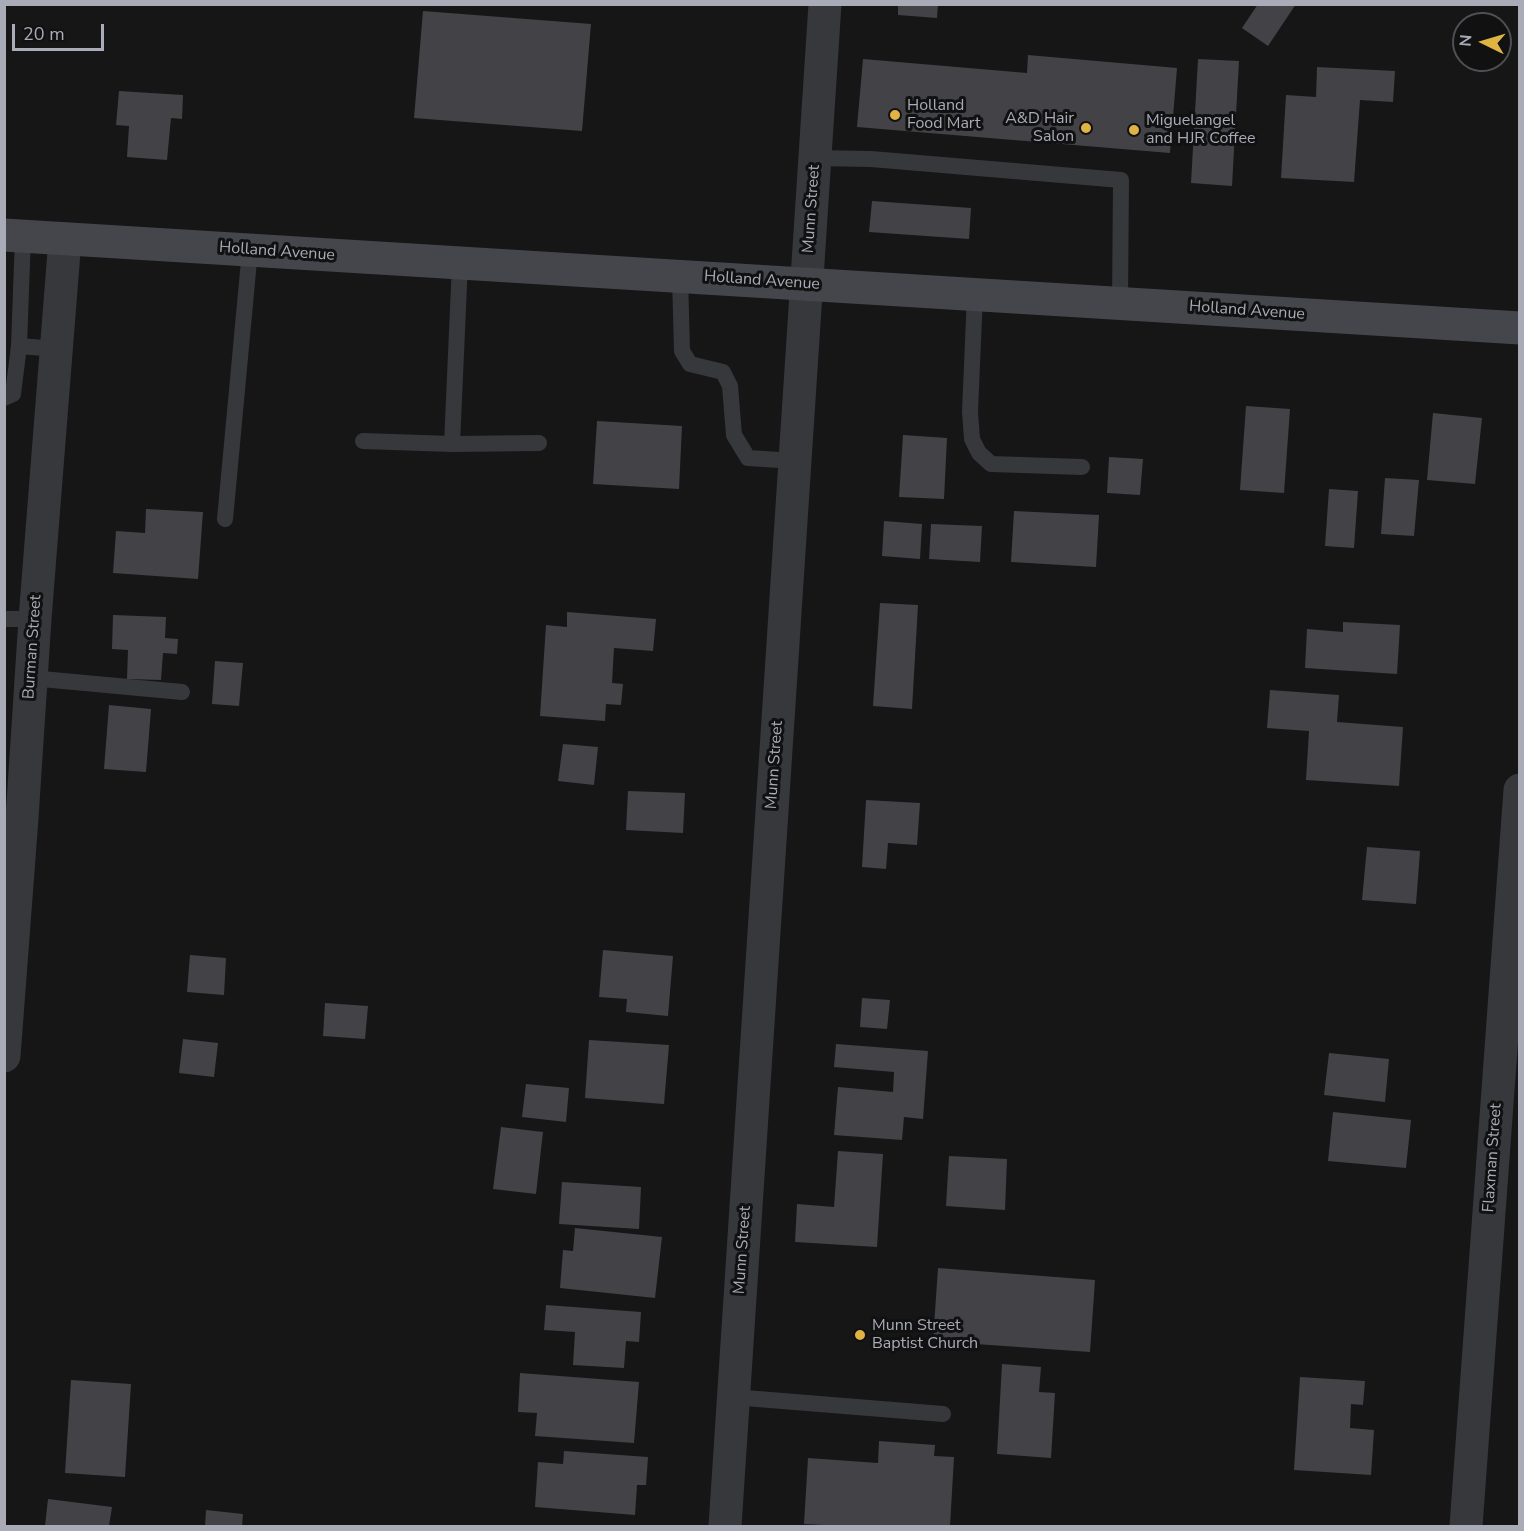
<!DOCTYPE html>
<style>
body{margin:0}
#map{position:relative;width:1524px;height:1531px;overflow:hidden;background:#161617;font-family:"Nunito Sans",sans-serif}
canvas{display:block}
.frame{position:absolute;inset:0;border:6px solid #a9acb6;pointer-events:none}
.north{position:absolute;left:1452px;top:12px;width:60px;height:60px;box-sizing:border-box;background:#111112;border:2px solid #4e4f54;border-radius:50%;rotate:275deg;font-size:16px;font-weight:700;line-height:24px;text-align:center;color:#a9acb6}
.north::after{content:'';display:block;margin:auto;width:21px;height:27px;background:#dfb445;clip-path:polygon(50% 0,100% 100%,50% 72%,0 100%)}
.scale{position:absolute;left:12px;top:24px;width:92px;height:27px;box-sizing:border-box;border:3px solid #a9acb6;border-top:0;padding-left:8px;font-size:18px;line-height:21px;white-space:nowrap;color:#a9acb6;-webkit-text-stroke:4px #111112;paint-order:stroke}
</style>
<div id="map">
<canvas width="1524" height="1531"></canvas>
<div class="frame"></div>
<div class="north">N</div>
<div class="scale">20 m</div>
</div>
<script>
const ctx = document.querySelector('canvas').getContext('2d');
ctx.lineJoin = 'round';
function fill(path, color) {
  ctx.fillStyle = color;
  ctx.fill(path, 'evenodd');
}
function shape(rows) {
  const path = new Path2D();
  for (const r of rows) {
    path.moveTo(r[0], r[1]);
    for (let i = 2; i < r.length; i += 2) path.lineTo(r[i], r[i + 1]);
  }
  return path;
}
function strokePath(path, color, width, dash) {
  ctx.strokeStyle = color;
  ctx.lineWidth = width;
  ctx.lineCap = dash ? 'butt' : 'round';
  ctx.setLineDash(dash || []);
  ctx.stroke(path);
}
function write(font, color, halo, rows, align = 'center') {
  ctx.font = font + ' "Nunito Sans",sans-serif';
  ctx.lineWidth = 6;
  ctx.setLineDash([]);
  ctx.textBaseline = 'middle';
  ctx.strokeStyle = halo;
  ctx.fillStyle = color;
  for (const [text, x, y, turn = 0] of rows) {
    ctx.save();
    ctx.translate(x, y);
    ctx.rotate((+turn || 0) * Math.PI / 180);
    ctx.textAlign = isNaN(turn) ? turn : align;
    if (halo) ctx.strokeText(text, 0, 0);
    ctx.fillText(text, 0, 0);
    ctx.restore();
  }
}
const building = shape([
 [1258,4,1296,4,1268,46,1242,28],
 [898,5,938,5,937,18,898,15],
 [423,11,591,24,582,131,414,118],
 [1028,55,1177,68,1170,153,857,127,863,59,1027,73],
 [1198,59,1239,61,1232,186,1191,183],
 [1317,67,1395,71,1393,102,1360,100,1354,182,1281,178,1286,95,1316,97],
 [119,91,183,95,182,119,171,118,167,160,127,157,129,126,116,125],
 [872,201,971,208,969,239,869,232],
 [1246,406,1290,409,1284,493,1240,490],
 [1433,413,1482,418,1475,484,1427,480],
 [597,421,682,426,679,489,593,484],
 [903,435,947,438,944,499,899,497],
 [1109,457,1143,459,1140,495,1107,493],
 [1385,478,1419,480,1414,536,1381,534],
 [1329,489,1358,491,1354,548,1325,546],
 [146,509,203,512,198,579,113,573,116,531,145,533],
 [1014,511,1099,515,1096,567,1011,562],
 [884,521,922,524,920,559,882,556],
 [931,524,982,526,980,562,929,559],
 [880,603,918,605,912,709,873,706],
 [567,612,656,619,653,651,614,648,612,683,623,684,621,705,606,704,605,721,540,716,546,625,567,627],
 [113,615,166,617,165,638,178,639,177,654,163,653,161,680,127,679,128,650,112,649],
 [1343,622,1400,625,1397,674,1305,668,1307,629,1343,632],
 [215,661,243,663,239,706,212,704],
 [1270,690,1339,695,1337,722,1403,727,1399,786,1306,780,1309,731,1267,728],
 [109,705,151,709,146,772,104,769],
 [563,744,598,747,594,785,558,781],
 [628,791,685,793,683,833,626,830],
 [866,800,920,803,917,845,888,843,886,869,862,867],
 [1367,847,1420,851,1416,904,1362,900],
 [603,950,673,956,668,1016,626,1012,627,999,599,997],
 [190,955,226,958,224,995,187,992],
 [862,998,890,1000,887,1029,860,1027],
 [325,1003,368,1006,365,1039,323,1036],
 [183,1039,218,1043,214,1077,179,1073],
 [589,1040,669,1045,664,1104,585,1098],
 [836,1044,928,1051,923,1119,904,1117,902,1140,834,1135,838,1087,893,1092,894,1072,834,1067],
 [1329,1053,1389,1059,1385,1102,1324,1095],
 [526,1084,569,1088,566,1122,522,1117],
 [1333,1112,1411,1120,1406,1168,1328,1161],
 [501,1127,543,1132,536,1194,493,1189],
 [838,1151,883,1154,877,1247,795,1242,797,1204,834,1207],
 [949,1156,1007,1159,1005,1210,946,1206],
 [562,1182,641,1187,639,1229,559,1224],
 [575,1228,662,1237,655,1298,560,1288,563,1250,573,1251],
 [938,1268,1095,1280,1090,1352,933,1341],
 [546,1305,641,1312,639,1342,626,1341,624,1368,573,1365,575,1332,544,1330],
 [1002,1364,1041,1367,1039,1392,1055,1393,1051,1458,997,1454],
 [520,1373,639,1382,634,1443,535,1436,537,1413,518,1412],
 [1300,1377,1365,1381,1363,1405,1351,1404,1350,1428,1374,1430,1371,1475,1294,1470],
 [71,1380,131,1384,125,1477,65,1473],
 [879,1441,935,1445,934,1456,954,1457,950,1526,844,1526,804,1524,808,1458,878,1463],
 [564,1451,648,1457,646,1485,637,1485,635,1515,535,1507,538,1462,563,1464],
 [48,1499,112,1507,109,1526,45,1526],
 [206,1510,243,1514,242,1526,205,1526]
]);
const service = shape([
 [815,158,871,159,1121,180,1120,303],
 [680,276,682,351,690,364,723,372,730,386,734,435,748,458,795,461],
 [975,294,970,412,972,439,979,453,991,464,1082,467],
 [19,346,23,236],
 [4,398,13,394,19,346,57,349],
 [363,441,452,444,539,443],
 [452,444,460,263],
 [225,519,250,250],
 [4,619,35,619],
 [31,678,182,692],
 [733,1397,943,1414]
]);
const minor = shape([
 [4,1056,22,818,35,619,65,239],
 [725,1526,825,4],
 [1466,1526,1520,790]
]);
const secondary = shape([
 [4,235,1520,328]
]);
const markers = [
 [895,115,6,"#dfb445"],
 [1086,128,6,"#dfb445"],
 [1134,130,6,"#dfb445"],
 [860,1335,6,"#dfb445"]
];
const poiNames = [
 ["Holland",907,106],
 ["Food Mart",907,124],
 ["A&D Hair",1074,119,"right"],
 ["Salon",1074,137,"right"],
 ["Miguelangel",1146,121],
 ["and HJR Coffee",1146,139],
 ["Munn Street",872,1326],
 ["Baptist Church",872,1344]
];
const streetNames = [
 ["Munn Street",812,209,-86],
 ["Holland Avenue",277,252,4],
 ["Holland Avenue",762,281,4],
 ["Holland Avenue",1247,311,4],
 ["Burman Street",33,647,-86],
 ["Munn Street",775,765,-86],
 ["Flaxman Street",1493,1158,-86],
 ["Munn Street",743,1250,-86]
];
fill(building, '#434347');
strokePath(service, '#37383c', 16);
strokePath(minor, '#37383c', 33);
strokePath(secondary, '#45464c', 33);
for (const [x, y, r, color] of markers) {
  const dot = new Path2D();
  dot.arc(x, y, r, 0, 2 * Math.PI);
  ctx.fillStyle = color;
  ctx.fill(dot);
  strokePath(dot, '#111112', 2);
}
write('16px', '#a9acb6', '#111112', poiNames, 'left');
write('16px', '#a9acb6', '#111112', streetNames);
</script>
